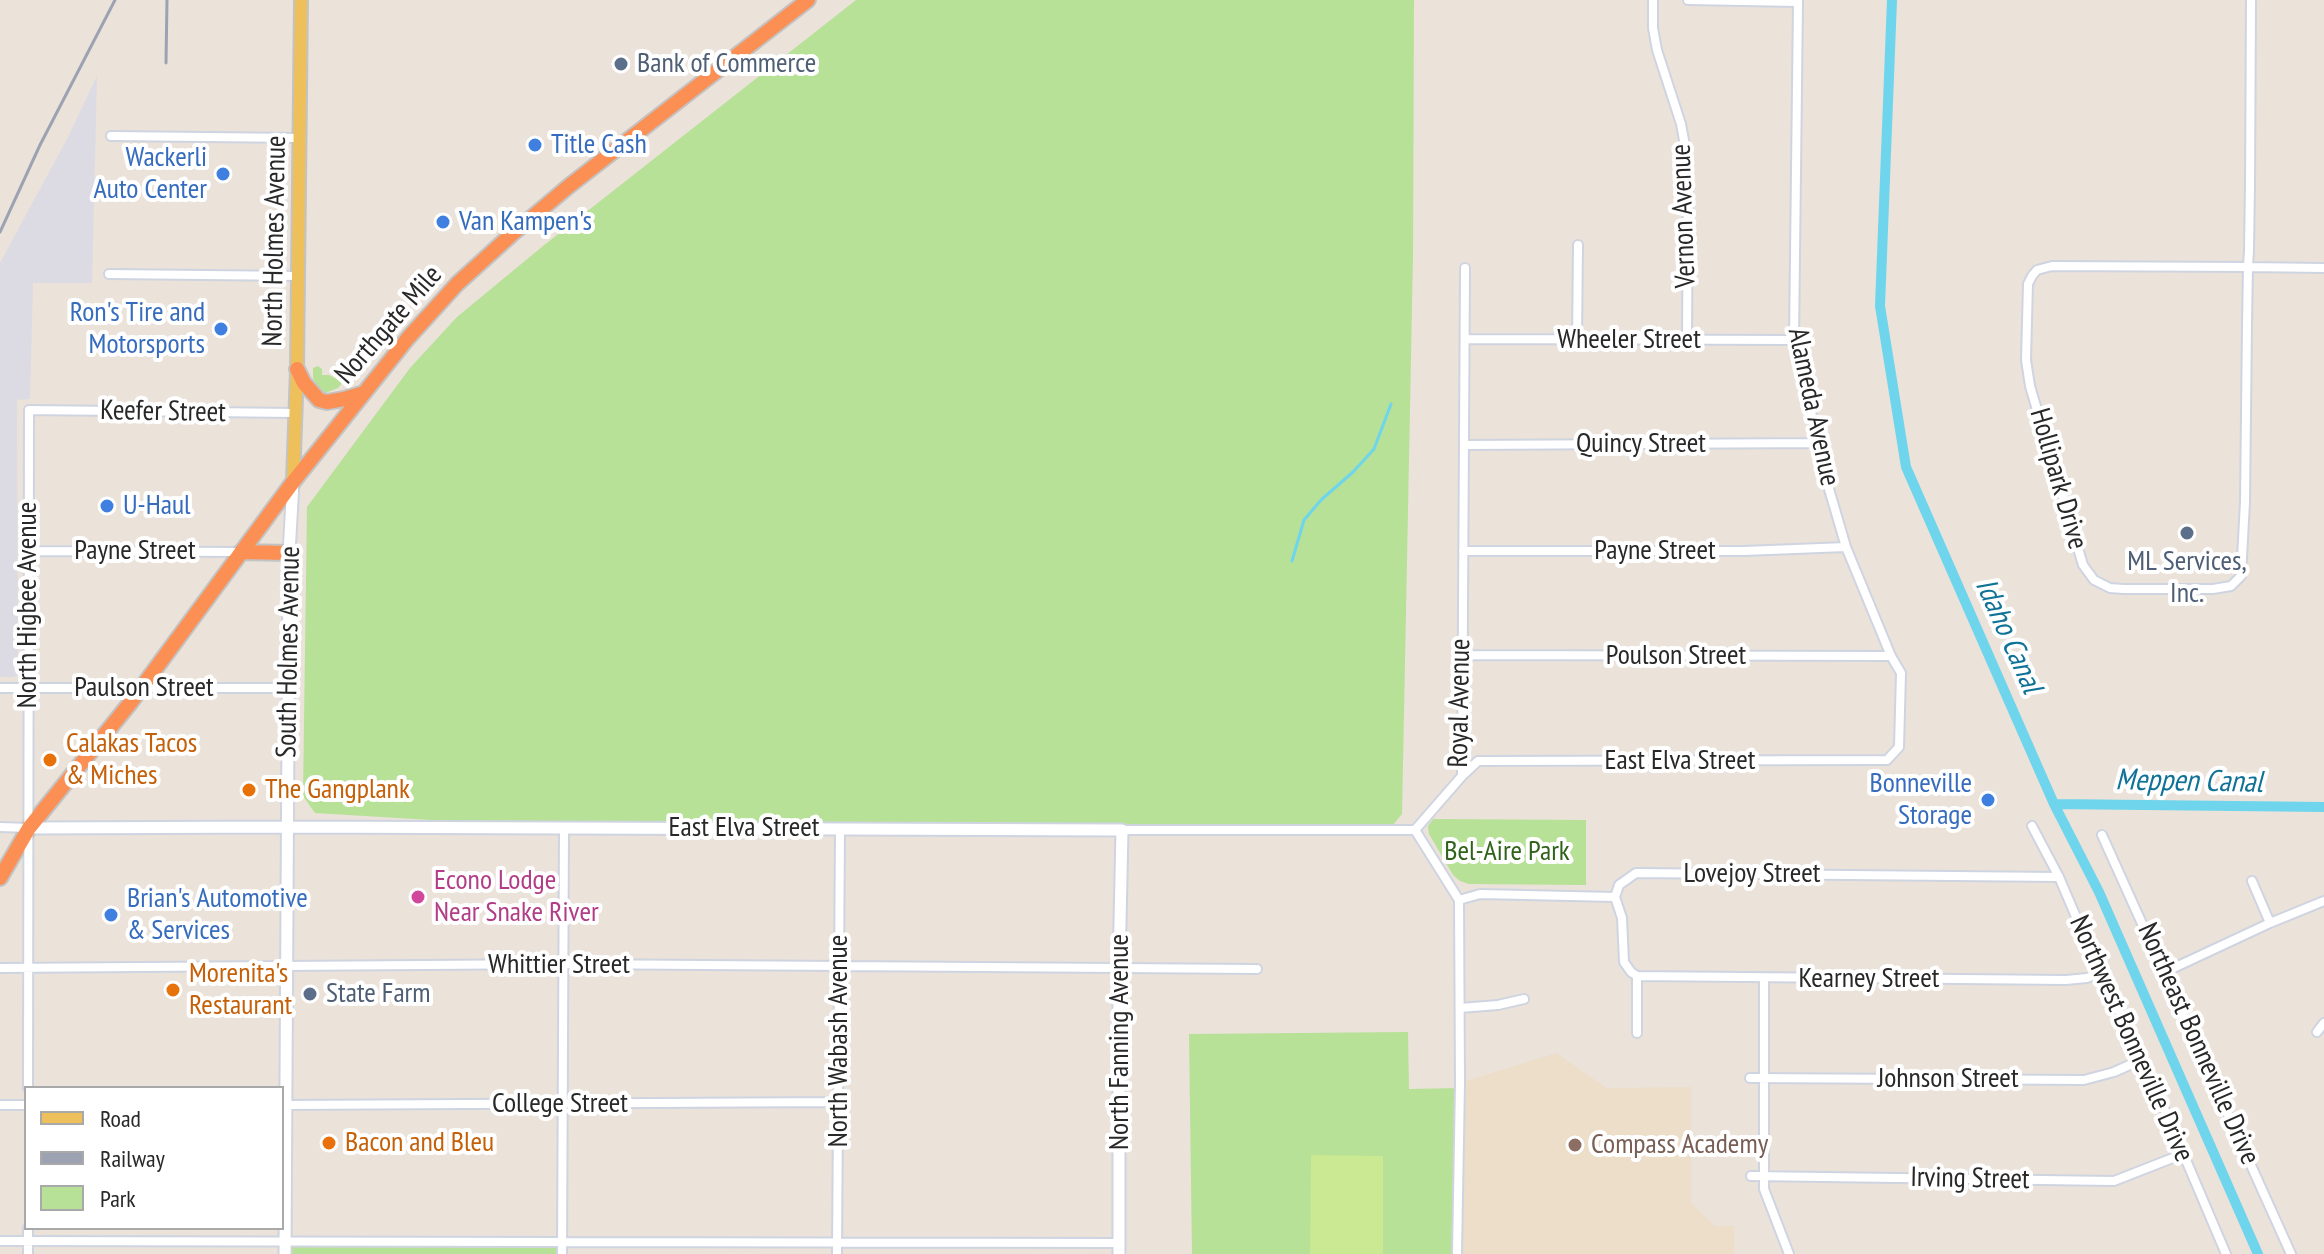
<!DOCTYPE html>
<style>
body{margin:0}
#map{position:relative;width:2324px;height:1254px;overflow:hidden;background:#ebe2da;font-family:"PT Sans Narrow",sans-serif}
canvas{display:block}
.legend{position:absolute;left:24px;top:1086px;width:260px;height:144px;box-sizing:border-box;background:#fff;border:2px solid #a9a9a9;margin:0;padding:10px 14px;list-style:none;font-size:24px;color:#282828}
.legend li{display:flex;align-items:center;gap:16px;height:40px}
.legend b{width:40px;border:2px solid #a9a9a9}
</style>
<div id="map">
<canvas width="2324" height="1254"></canvas>
<ul class="legend">
<li><b style="height:10px;background:#eec05c"></b>Road</li>
<li><b style="height:10px;background:#9da2b3"></b>Railway</li>
<li><b style="height:22px;background:#b6e197"></b>Park</li>
</ul>
</div>
<script>
const ctx = document.querySelector('canvas').getContext('2d');
ctx.lineJoin = 'round';
function fill(path, color) {
  ctx.fillStyle = color;
  ctx.fill(path, 'evenodd');
}
function shape(rows) {
  const path = new Path2D();
  for (const r of rows) {
    path.moveTo(r[0], r[1]);
    for (let i = 2; i < r.length; i += 2) path.lineTo(r[i], r[i + 1]);
  }
  return path;
}
function strokePath(path, color, width, dash) {
  ctx.strokeStyle = color;
  ctx.lineWidth = width;
  ctx.lineCap = dash ? 'butt' : 'round';
  ctx.setLineDash(dash || []);
  ctx.stroke(path);
}
function write(font, color, halo, rows, align = 'center') {
  ctx.font = font + ' "PT Sans Narrow",sans-serif';
  ctx.lineWidth = 8;
  ctx.setLineDash([]);
  ctx.textBaseline = 'middle';
  ctx.strokeStyle = halo;
  ctx.fillStyle = color;
  for (const [text, x, y, turn = 0] of rows) {
    ctx.save();
    ctx.translate(x, y);
    ctx.rotate((+turn || 0) * Math.PI / 180);
    ctx.textAlign = isNaN(turn) ? turn : align;
    if (halo) ctx.strokeText(text, 0, 0);
    ctx.fillText(text, 0, 0);
    ctx.restore();
  }
}
const industrial = shape([
 [97,76,92,283,33,283,30,399,17,400,18,675,15,677,0,677,0,263,67,139]
]);
const education = shape([
 [1556,1053,1607,1088,1691,1087,1691,1203,1715,1226,1734,1226,1734,1254,1457,1254,1460,1083]
]);
const green = shape([
 [856,0,1414,0,1413,256,1402,814,1388,831,564,828,315,813,303,796,307,507,410,368,457,317,543,246],
 [362,347,368,352,338,388,325,393,319,390,313,378,313,368,318,366,322,369,322,375,329,375,337,379,353,364,356,358,362,354],
 [1433,819,1586,820,1586,885,1469,884,1460,881,1453,875,1429,834,1428,826],
 [1408,1032,1409,1089,1460,1088,1457,1254,1192,1254,1189,1034],
 [285,1241,562,1241,562,1254,285,1254]
]);
const pitch = shape([
 [1311,1155,1383,1156,1383,1254,1310,1254]
]);
const stream = shape([
 [1292,561,1304,520,1321,500,1353,472,1374,449,1391,404]
]);
const canal = shape([
 [1892,0,1880,306,1906,467,2054,804,2099,892,2258,1254],
 [2054,804,2324,807]
]);
const street = shape([
 [1653,0,1653,28,1657,50,1681,124,1686,151,1688,181,1687,340],
 [2251,0,2250,186,2249,250,2248,267,2247,325,2245,502,2241,576,2231,586,2213,589,2123,589,2110,588,2094,580,2083,565,2030,386,2026,360,2028,284,2032,276,2037,270,2052,266,2248,267,2324,268],
 [111,136,300,138],
 [109,274,299,276],
 [1465,339,1794,340],
 [1577,339,1578,245],
 [1464,445,1818,443],
 [29,551,240,552],
 [1463,551,1744,551,1846,547],
 [1461,655,1891,656],
 [0,688,289,688],
 [1462,776,1478,761,1887,760,1899,747,1901,673,1891,656,1846,547,1829,489,1794,340,1798,2,1688,0],
 [2032,826,2059,877,2100,973,2143,1059,2226,1254],
 [0,827,29,828],
 [1122,830,1415,830],
 [1415,830,1462,776,1465,268],
 [1415,830,1459,900,1460,1083,1457,1254],
 [2102,835,2291,1254],
 [2252,881,2270,923],
 [1615,897,1619,885,1636,873,2059,877],
 [1615,897,1622,918,1624,962,1631,972,1637,976,1637,1033],
 [1459,900,1480,894,1615,897],
 [0,968,564,964,1257,969],
 [2165,972,2270,923,2324,901],
 [1637,976,2066,980,2087,978,2100,973],
 [1764,978,1764,1189,1789,1254],
 [1460,1008,1498,1005,1524,999],
 [2317,1032,2324,1023],
 [1750,1078,2084,1080,2114,1072,2143,1059],
 [28,1088,29,410,296,413],
 [0,1105,26,1105],
 [282,1105,838,1102],
 [1751,1176,2114,1181,2183,1154],
 [0,1241,1119,1243],
 [28,1254,28,1228],
 [562,1254,564,828],
 [837,1254,840,829]
]);
const secondary = shape([
 [29,828,287,827,1122,830,1119,969,1119,1254],
 [285,1254,289,553,293,483]
]);
const primary = shape([
 [293,482,297,369,301,0]
]);
const highway = shape([
 [297,369,304,383,319,400,327,402,344,399,364,393],
 [241,552,289,553],
 [0,878,29,828,131,702,293,482,408,338,457,284,511,235,569,186,808,0]
]);
const rail = shape([
 [166,63,167,0],
 [0,232,40,145,115,0]
]);
const markers = [
 [621,64,8,"#5c6f8a"],
 [535,145,8,"#3f7fe0"],
 [223,174,8,"#3f7fe0"],
 [443,222,8,"#3f7fe0"],
 [221,329,8,"#3f7fe0"],
 [107,506,8,"#3f7fe0"],
 [2187,533,8,"#5c6f8a"],
 [50,760,8,"#e8710a"],
 [249,790,8,"#e8710a"],
 [1988,800,8,"#3f7fe0"],
 [418,897,8,"#d1479c"],
 [111,915,8,"#3f7fe0"],
 [173,990,8,"#e8710a"],
 [310,994,8,"#5c6f8a"],
 [329,1143,8,"#e8710a"],
 [1575,1145,8,"#8d6e63"]
];
const serviceNames = [
 ["Bank of Commerce",637,64],
 ["ML Services,",2187,562,"center"],
 ["Inc.",2187,594,"center"],
 ["State Farm",326,994]
];
const shopNames = [
 ["Title Cash",551,145],
 ["Wackerli",207,158,"right"],
 ["Auto Center",207,190,"right"],
 ["Van Kampen's",459,222],
 ["Ron's Tire and",205,313,"right"],
 ["Motorsports",205,345,"right"],
 ["U-Haul",123,506],
 ["Bonneville",1972,784,"right"],
 ["Storage",1972,816,"right"],
 ["Brian's Automotive",127,899],
 ["& Services",127,931]
];
const streetNames = [
 ["Vernon Avenue",1684,216,-92],
 ["North Holmes Avenue",275,241,-89],
 ["Northgate Mile",389,325,-49],
 ["Wheeler Street",1629,340],
 ["Alameda Avenue",1813,407,78],
 ["Keefer Street",163,412,1],
 ["Quincy Street",1641,444],
 ["Hollipark Drive",2058,479,74],
 ["Payne Street",135,551],
 ["Payne Street",1655,551],
 ["North Higbee Avenue",28,605,-90],
 ["South Holmes Avenue",289,652,-89],
 ["Poulson Street",1676,656],
 ["Paulson Street",144,688],
 ["Royal Avenue",1460,703,-89],
 ["East Elva Street",1680,761],
 ["East Elva Street",744,828],
 ["Lovejoy Street",1752,874],
 ["Whittier Street",559,965],
 ["Kearney Street",1869,979],
 ["Northwest Bonneville Drive",2131,1039,66],
 ["North Wabash Avenue",839,1041,-90],
 ["North Fanning Avenue",1120,1042,-90],
 ["Northeast Bonneville Drive",2198,1044,66],
 ["Johnson Street",1948,1079],
 ["College Street",560,1104],
 ["Irving Street",1970,1179,1]
];
const foodNames = [
 ["Calakas Tacos",66,744],
 ["& Miches",66,776],
 ["The Gangplank",265,790],
 ["Morenita's",189,974],
 ["Restaurant",189,1006],
 ["Bacon and Bleu",345,1143]
];
const parkNames = [
 ["Bel-Aire Park",1507,852]
];
const hotelNames = [
 ["Econo Lodge",434,881],
 ["Near Snake River",434,913]
];
const educationNames = [
 ["Compass Academy",1591,1145]
];
const waterNames = [
 ["Idaho Canal",2008,636,66],
 ["Meppen Canal",2189,782,1]
];
fill(industrial, '#dcdbe3');
fill(education, '#ecdec9');
fill(green, '#b6e197');
fill(pitch, '#cbe892');
strokePath(stream, '#6ed5ec', 3);
strokePath(canal, '#6ed5ec', 10);
strokePath(street, '#cfd4e1', 12);
strokePath(secondary, '#cfd4e1', 15);
strokePath(primary, '#c3c3c3', 16);
strokePath(highway, '#c3c3c3', 18);
strokePath(street, '#fff', 8);
strokePath(secondary, '#fff', 11);
strokePath(primary, '#eec05c', 12);
strokePath(highway, '#fb8f54', 14);
strokePath(rail, '#9da2b3', 3);
for (const [x, y, r, color] of markers) {
  const dot = new Path2D();
  dot.arc(x, y, r, 0, 2 * Math.PI);
  ctx.fillStyle = color;
  ctx.fill(dot);
  strokePath(dot, '#fff', 3);
}
write('28px', '#4e5e75', '#fff', serviceNames, 'left');
write('28px', '#366cbe', '#fff', shopNames, 'left');
write('28px', '#282828', '#fff', streetNames);
write('28px', '#c56008', '#fff', foodNames, 'left');
write('28px', '#30631a', '#fff', parkNames);
write('28px', '#b23c85', '#fff', hotelNames, 'left');
write('28px', '#785e54', '#fff', educationNames, 'left');
write('italic 30px', '#0f7296', '#fff', waterNames);
</script>
